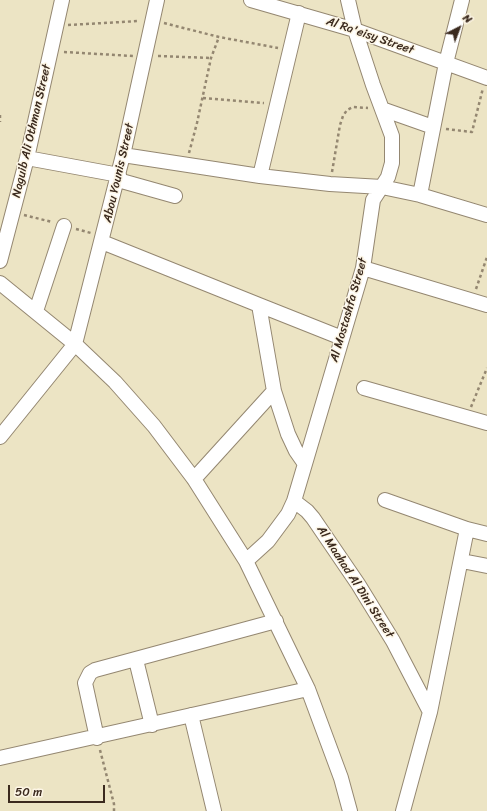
<!DOCTYPE html>
<style>
body{margin:0}
#map{position:relative;width:487px;height:811px;overflow:hidden;background:#ece4c4;font-family:Sriracha,sans-serif}
canvas{display:block}
.north{position:absolute;left:439px;top:8px;width:40px;height:40px;-webkit-text-stroke:3px #fcf5e5;paint-order:stroke;rotate:42deg;font-size:11px;font-weight:700;line-height:16px;text-align:center;color:#3b2a1e}
.north::after{content:'';display:block;margin:auto;width:14px;height:18px;background:#3b2a1e;clip-path:polygon(50% 0,100% 100%,50% 72%,0 100%)}
.scale{position:absolute;left:8px;top:785px;width:97px;height:18px;box-sizing:border-box;border:2px solid #3b2a1e;border-top:0;padding-left:5px;font-size:12px;line-height:14px;white-space:nowrap;color:#3b2a1e;-webkit-text-stroke:3px #fcf5e5;paint-order:stroke}
</style>
<div id="map">
<canvas width="487" height="811"></canvas>
<div class="north">N</div>
<div class="scale">50 m</div>
</div>
<script>
const ctx = document.querySelector('canvas').getContext('2d');
ctx.lineJoin = 'round';
function shape(rows) {
  const path = new Path2D();
  for (const r of rows) {
    path.moveTo(r[0], r[1]);
    for (let i = 2; i < r.length; i += 2) path.lineTo(r[i], r[i + 1]);
  }
  return path;
}
function strokePath(path, color, width, dash) {
  ctx.strokeStyle = color;
  ctx.lineWidth = width;
  ctx.lineCap = dash ? 'butt' : 'round';
  ctx.setLineDash(dash || []);
  ctx.stroke(path);
}
function write(font, color, halo, rows, align = 'center') {
  ctx.font = font + ' Sriracha,sans-serif';
  ctx.lineWidth = 3;
  ctx.setLineDash([]);
  ctx.textBaseline = 'middle';
  ctx.strokeStyle = halo;
  ctx.fillStyle = color;
  for (const [text, x, y, turn = 0] of rows) {
    ctx.save();
    ctx.translate(x, y);
    ctx.rotate((+turn || 0) * Math.PI / 180);
    ctx.textAlign = isNaN(turn) ? turn : align;
    if (halo) ctx.strokeText(text, 0, 0);
    ctx.fillText(text, 0, 0);
    ctx.restore();
  }
}
const path = shape([
 [164,23,219,37,278,48],
 [68,25,139,21],
 [64,52,133,56],
 [158,56,211,58],
 [203,98,264,103],
 [0,115,0,122],
 [446,129,472,132,483,88],
 [189,153,197,123,211,58,219,37],
 [332,172,340,125,343,116,347,110,353,107,368,108],
 [24,215,52,222],
 [76,229,91,233],
 [476,289,487,257],
 [471,407,487,368],
 [100,750,114,804,114,811]
]);
const minor = shape([
 [251,0,355,30,487,78],
 [382,109,433,127],
 [123,155,260,176,330,184,382,187,420,195,487,215],
 [27,158,119,175],
 [260,176,299,13],
 [118,180,175,196],
 [420,195,446,63,462,0],
 [102,242,259,305,274,391,288,434,296,451,305,464],
 [0,261,27,158,62,0],
 [363,268,487,305],
 [0,283,75,344,115,382,154,426,194,479,246,561,308,689,341,778,350,811],
 [259,305,342,338],
 [36,311,64,226],
 [364,388,487,423],
 [0,437,75,344,123,155,157,0],
 [194,479,274,391],
 [385,500,467,529,487,534],
 [294,501,307,511,313,518,358,584,393,641,430,712],
 [246,561,268,541,288,514,294,501,363,268,373,200,388,177,392,163,392,136,373,85,355,30,348,0],
 [462,561,487,566],
 [136,660,152,725],
 [191,715,214,811],
 [97,738,85,683,90,673,95,670,276,621],
 [0,758,308,689],
 [403,811,430,712,467,529]
]);
const streetNames = [
 ["Al Ra'eisy Street",370,36,19],
 ["Naguib Ali Othman Street",32,131,-77],
 ["Abou Younis Street",119,173,-77],
 ["Al Mostashfa Street",349,310,-74],
 ["Al Maahad Al Dini Street",355,582,57]
];
strokePath(minor, '#948771', 16);
strokePath(path, '#948771', 2.5, [3, 3]);
strokePath(minor, '#fff', 14);
write('12px', '#3b2a1e', '#fcf5e5', streetNames);
</script>
